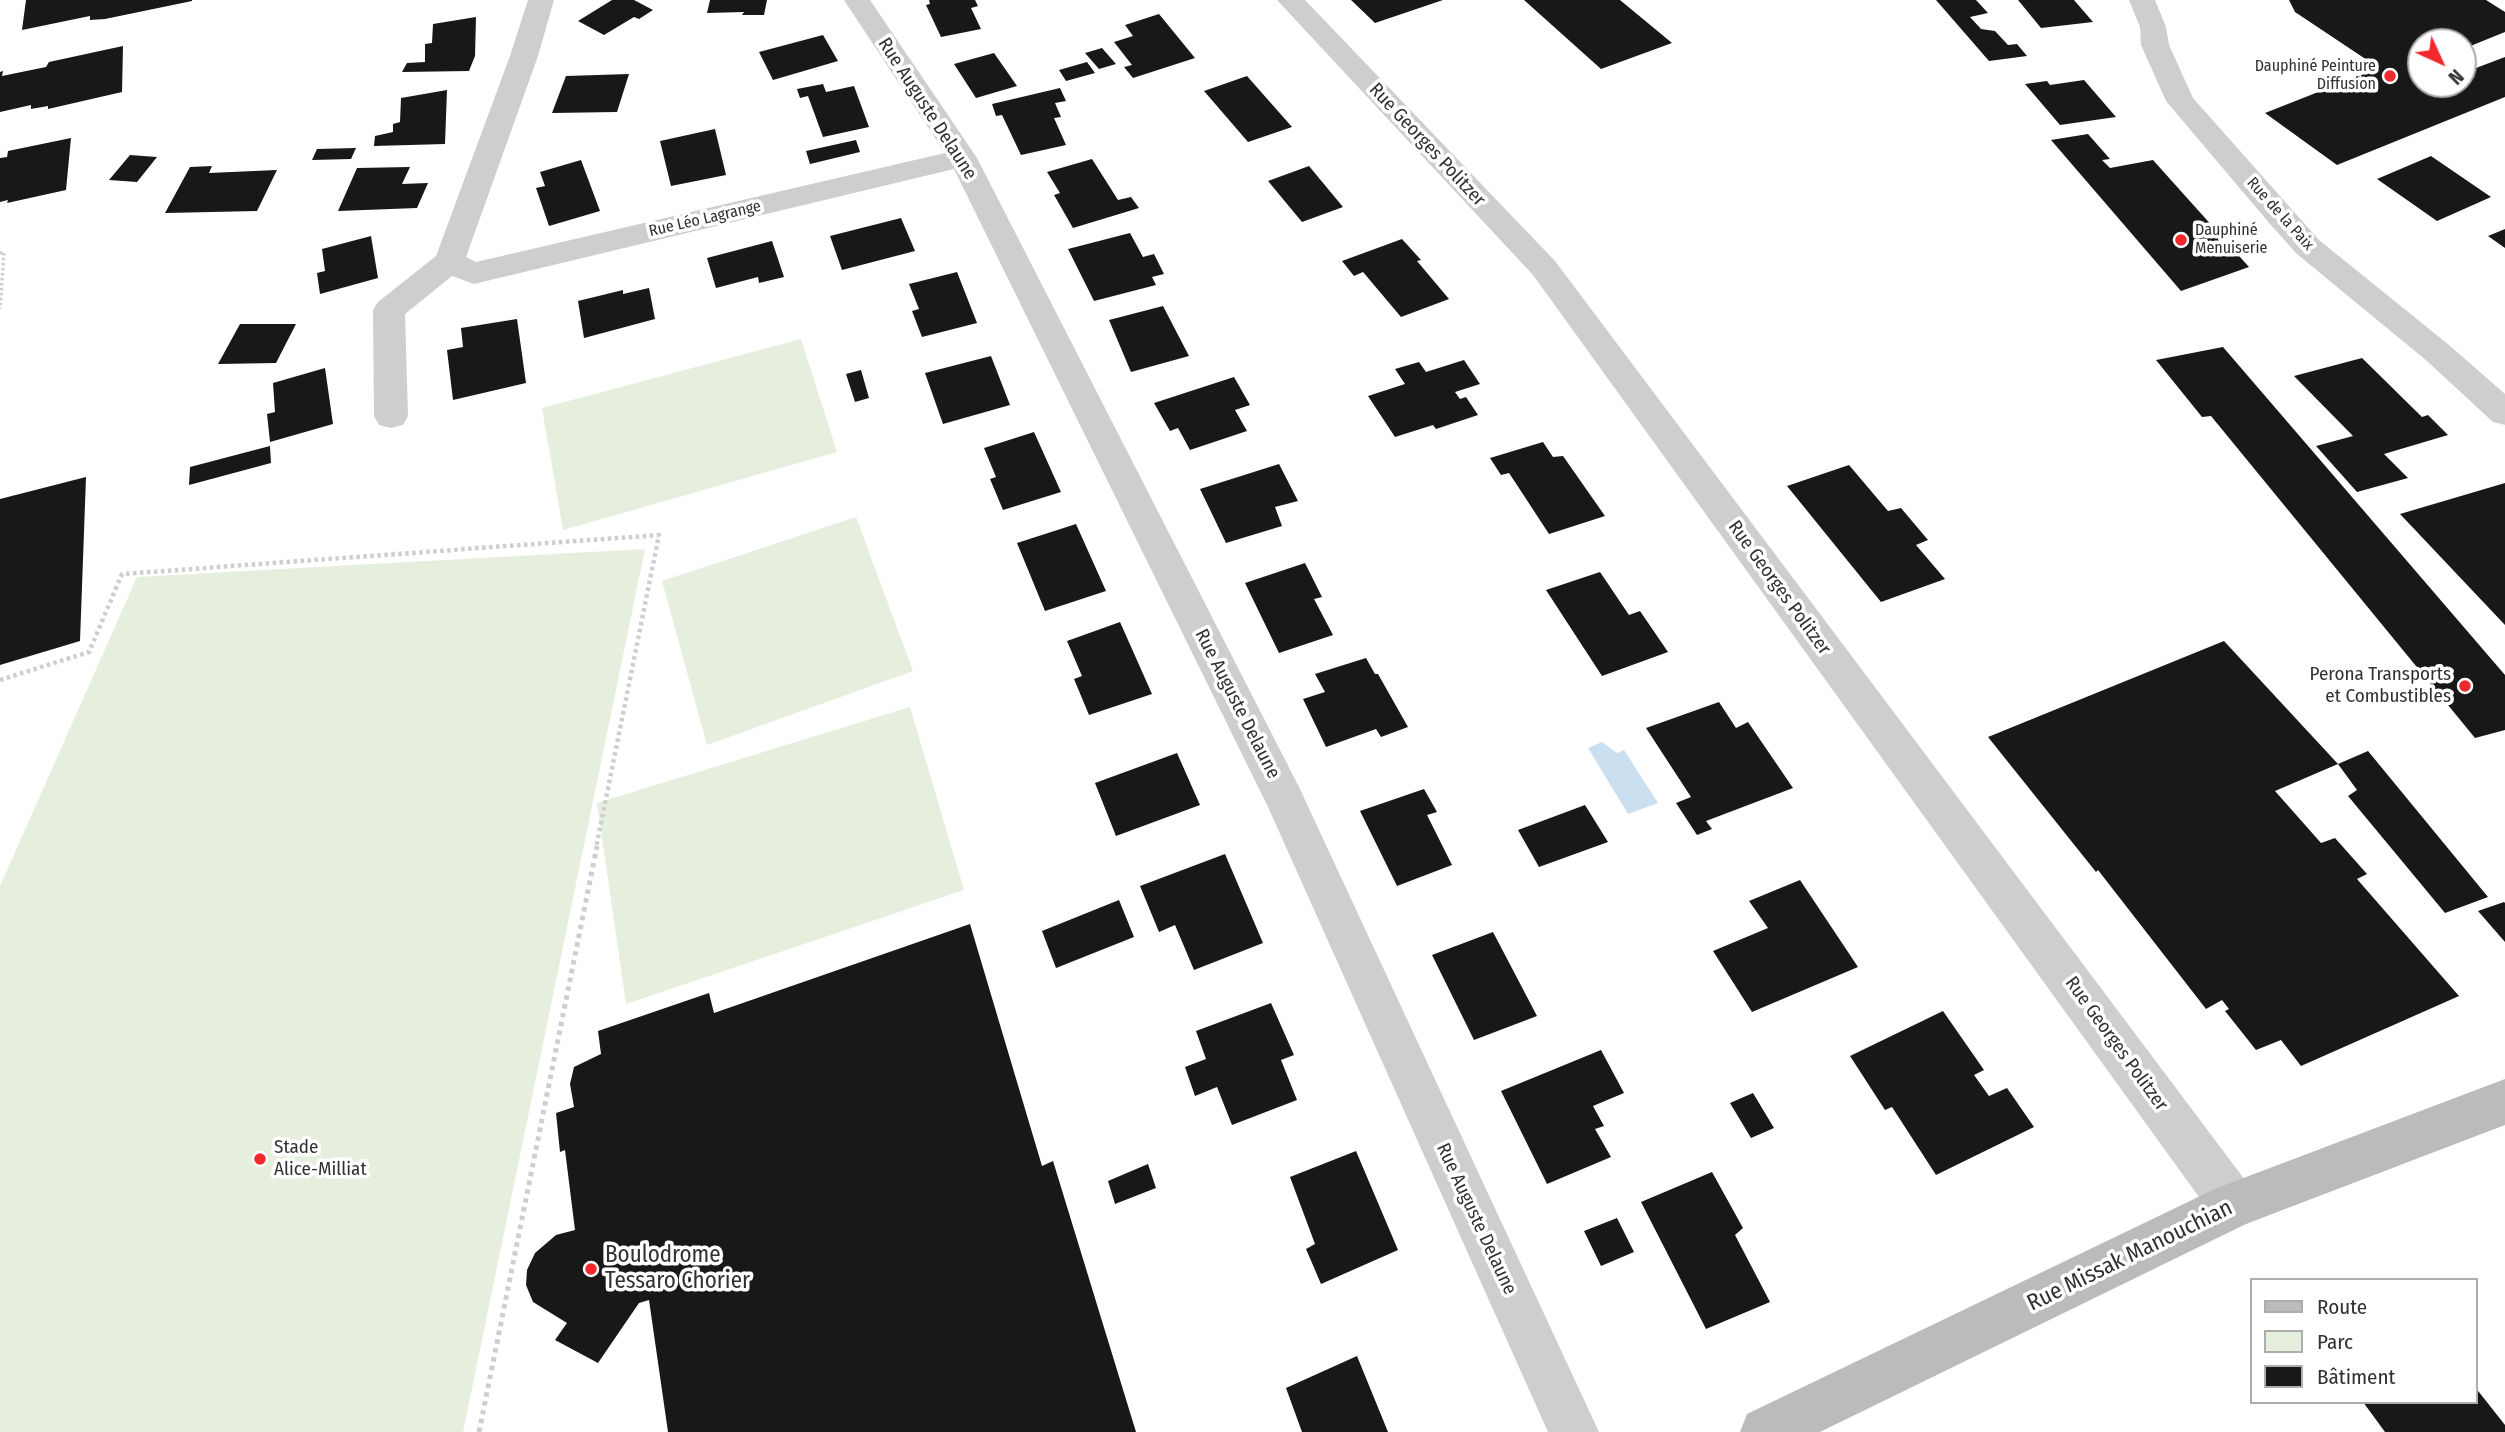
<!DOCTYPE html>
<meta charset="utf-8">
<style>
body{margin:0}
#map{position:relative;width:2505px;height:1432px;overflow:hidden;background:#fff;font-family:"Fira Sans Condensed",sans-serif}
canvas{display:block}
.legend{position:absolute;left:2250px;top:1278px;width:228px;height:126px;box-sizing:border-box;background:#fff;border:2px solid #adadad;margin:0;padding:9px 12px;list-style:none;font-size:21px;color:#313131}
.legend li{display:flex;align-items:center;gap:14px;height:35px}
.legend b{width:35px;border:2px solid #adadad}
.north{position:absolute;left:2407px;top:28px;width:70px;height:70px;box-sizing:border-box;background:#fff;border:2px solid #adadad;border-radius:50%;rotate:135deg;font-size:19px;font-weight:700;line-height:28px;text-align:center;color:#313131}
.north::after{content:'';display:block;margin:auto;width:24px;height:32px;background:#f2292c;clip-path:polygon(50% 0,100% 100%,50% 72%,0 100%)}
</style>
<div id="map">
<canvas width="2505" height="1432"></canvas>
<ul class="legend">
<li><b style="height:9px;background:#bbb"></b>Route</li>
<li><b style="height:19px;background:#e6efde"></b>Parc</li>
<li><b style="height:19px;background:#181818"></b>Bâtiment</li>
</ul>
<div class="north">N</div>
</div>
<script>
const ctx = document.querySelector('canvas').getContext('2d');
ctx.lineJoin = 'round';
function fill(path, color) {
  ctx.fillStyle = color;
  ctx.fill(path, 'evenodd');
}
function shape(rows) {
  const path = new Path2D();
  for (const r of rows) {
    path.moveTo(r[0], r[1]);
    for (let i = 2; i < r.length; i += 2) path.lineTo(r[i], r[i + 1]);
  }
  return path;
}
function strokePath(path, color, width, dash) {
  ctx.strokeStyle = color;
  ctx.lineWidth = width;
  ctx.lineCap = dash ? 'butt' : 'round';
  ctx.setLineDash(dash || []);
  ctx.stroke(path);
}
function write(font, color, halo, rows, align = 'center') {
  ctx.font = font + ' "Fira Sans Condensed",sans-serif';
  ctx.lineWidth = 7;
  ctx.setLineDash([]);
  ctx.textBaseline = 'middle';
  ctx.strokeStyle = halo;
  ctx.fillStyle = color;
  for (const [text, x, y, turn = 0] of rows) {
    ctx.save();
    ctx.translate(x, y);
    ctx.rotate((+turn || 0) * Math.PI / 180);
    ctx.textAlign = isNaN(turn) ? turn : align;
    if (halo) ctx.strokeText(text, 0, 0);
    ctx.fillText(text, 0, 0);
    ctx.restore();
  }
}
const green = shape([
 [801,339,837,452,563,530,542,408],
 [856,517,913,671,707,745,662,581],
 [645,549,463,1432,0,1432,0,886,137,577],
 [910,707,964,890,626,1004,597,803]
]);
const water = shape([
 [1602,742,1617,753,1624,750,1658,803,1628,814,1588,748]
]);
const building = shape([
 [26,0,192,0,192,1,105,19,90,20,90,16,22,30],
 [612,0,634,0,653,10,639,19,634,17,604,35,578,21],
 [710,0,767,0,764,15,742,15,744,12,707,13],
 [929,0,975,0,978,6,971,8,981,29,941,37,926,5,930,4],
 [1351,0,1443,0,1375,23],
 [1524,0,1620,0,1672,43,1601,69],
 [1936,0,1976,0,1988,13,1970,17,1981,29,1995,31,2008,45,2017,44,2027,56,1989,61],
 [2018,0,2074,0,2093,22,2041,28],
 [2289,0,2486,0,2505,12,2505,32,2463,49,2463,42,2421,42,2421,84,2463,84,2463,60,2476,68,2505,57,2505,97,2337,165,2265,113,2379,68,2295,12],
 [1159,14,1195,58,1133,78,1124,67,1132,65,1114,42,1133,36,1125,25],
 [476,17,475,56,469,71,402,72,407,63,425,62,425,44,432,43,433,24],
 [823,35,838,61,773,80,759,52],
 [123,46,122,92,48,109,48,106,31,109,31,105,0,112,0,72,3,71,2,76,46,67,49,62],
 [1102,48,1116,64,1099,69,1085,53],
 [994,53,1017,86,976,98,954,64],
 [1087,62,1095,73,1066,81,1059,70],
 [629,74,617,112,552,113,566,76],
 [1247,76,1292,127,1248,142,1204,91],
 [2084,80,2116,117,2060,125,2025,84,2047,81,2050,85],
 [823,84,826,92,854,86,869,127,823,137,808,96,800,98,797,89],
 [1060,88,1066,101,1055,103,1061,117,1054,118,1066,145,1021,155,1002,115,996,116,992,104],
 [447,90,445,144,374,146,375,136,393,132,393,124,400,122,401,98],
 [715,129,726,175,671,186,660,141],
 [2088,134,2110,159,2102,160,2110,168,2153,160,2249,267,2181,291,2051,140],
 [71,138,66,190,7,203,8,200,0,202,0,158,7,157,8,151],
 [856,140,860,152,810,164,806,151],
 [356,148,351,159,312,160,317,149],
 [130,155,157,157,137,182,109,180],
 [2431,156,2491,197,2437,221,2377,179],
 [1092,159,1118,200,1131,197,1139,208,1073,228,1054,195,1060,193,1047,172],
 [581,160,600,211,549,226,536,188,545,186,540,172],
 [212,166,209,173,277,170,257,211,165,213,190,167],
 [1309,166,1343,207,1302,222,1268,181],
 [410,167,402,184,428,183,417,208,338,211,357,168],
 [901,218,915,251,842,270,830,236],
 [2505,229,2505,248,2488,236],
 [1130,233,1143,257,1154,254,1164,274,1152,277,1156,285,1094,301,1068,249],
 [371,236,378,278,320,294,317,273,325,271,322,249],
 [1402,239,1421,260,1417,261,1449,299,1401,317,1363,272,1354,276,1342,261],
 [772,241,784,277,759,283,758,277,716,288,707,258],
 [957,272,977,323,922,337,912,311,919,309,909,284],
 [649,288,655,319,584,338,578,301,623,290,623,294],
 [1163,306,1189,356,1131,372,1109,320],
 [517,319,526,383,453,400,447,350,463,347,461,328],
 [240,324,296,324,276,363,218,364],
 [2223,347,2505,675,2505,730,2475,738,2211,416,2202,417,2156,360],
 [991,356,1010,405,943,424,925,373],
 [2362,358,2422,417,2428,415,2448,435,2384,454,2408,478,2357,492,2316,446,2353,436,2294,376],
 [1464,360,1480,384,1455,392,1460,399,1466,397,1478,415,1436,429,1433,425,1395,437,1368,396,1405,384,1395,369,1419,362,1426,372],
 [325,368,333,424,270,442,267,414,275,412,273,383],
 [861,370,869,398,855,402,846,374],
 [1234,377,1250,405,1235,410,1247,431,1190,450,1178,428,1170,431,1154,403],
 [1034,432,1061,492,1003,510,990,479,996,477,984,448],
 [1543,442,1553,457,1563,456,1605,516,1549,534,1515,482,1509,473,1501,475,1490,458],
 [270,446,271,463,189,485,190,467],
 [1279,464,1298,501,1275,507,1282,526,1226,543,1200,489],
 [1849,465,1888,511,1901,508,1928,540,1916,545,1945,579,1881,602,1787,486],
 [86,477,80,641,0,665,0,499],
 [2505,483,2505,625,2400,514],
 [1076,524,1106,591,1045,611,1017,543],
 [1305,563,1322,597,1314,599,1333,635,1279,653,1245,583],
 [1600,572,1629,615,1640,611,1668,652,1602,676,1546,590],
 [1120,622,1152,694,1089,715,1074,679,1082,676,1067,641],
 [2224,641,2338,764,2275,791,2321,843,2335,838,2367,874,2357,879,2459,996,2301,1066,2281,1040,2256,1050,2225,1011,2229,1009,2222,1000,2206,1009,2098,870,2096,872,1988,737],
 [1366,658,1375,674,1378,674,1408,727,1381,737,1376,729,1326,747,1303,699,1325,692,1315,674],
 [1719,702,1736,728,1748,722,1793,788,1706,821,1712,829,1697,835,1676,803,1691,797,1646,728],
 [2368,751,2488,897,2445,913,2348,796,2357,790,2338,764],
 [1177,753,1200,805,1116,836,1095,783],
 [1424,789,1437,812,1427,815,1452,865,1397,886,1360,811],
 [1585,805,1608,842,1539,867,1518,830],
 [1225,854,1263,943,1194,970,1175,925,1159,932,1140,886],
 [1800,880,1858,967,1752,1012,1713,951,1768,928,1749,901],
 [1119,900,1134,937,1056,968,1042,931],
 [2504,902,2505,903,2505,942,2478,911],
 [970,924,1042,1166,1053,1161,1136,1432,668,1432,649,1300,639,1303,598,1363,555,1340,567,1323,533,1302,526,1285,527,1270,535,1253,556,1235,575,1230,565,1150,560,1152,556,1113,574,1107,570,1084,574,1067,601,1054,598,1031,709,993,714,1013],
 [1493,932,1537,1016,1474,1040,1432,955],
 [1271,1003,1294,1055,1281,1060,1297,1100,1232,1125,1217,1087,1195,1096,1185,1067,1206,1059,1196,1031],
 [1943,1011,1984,1070,1974,1075,1989,1096,2007,1088,2034,1127,1936,1175,1892,1107,1885,1110,1850,1056],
 [1601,1050,1624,1093,1593,1106,1604,1126,1595,1129,1611,1157,1547,1184,1501,1091],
 [1753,1093,1774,1128,1751,1138,1730,1103],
 [1356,1151,1398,1250,1321,1284,1306,1249,1315,1244,1290,1177],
 [1148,1164,1156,1188,1115,1204,1108,1181],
 [1712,1172,1743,1228,1735,1235,1770,1302,1706,1329,1641,1202],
 [1617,1218,1634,1252,1601,1266,1584,1231],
 [1357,1356,1388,1432,1302,1432,1286,1388],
 [2475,1387,2505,1425,2505,1432,2385,1432,2363,1402,2475,1402]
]);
const pathFar2 = shape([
 [0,253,4,252,0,309]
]);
const pathFar1 = shape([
 [0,680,89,652,122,574,659,535,596,848]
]);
const path = shape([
 [479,1432,597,846]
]);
const street = shape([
 [528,0,554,0,538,56,466,257,476,262,945,153,844,0,870,0,977,158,1299,787,1599,1432,1548,1432,1268,807,954,169,474,284,452,276,405,314,408,416,403,425,391,428,379,425,374,416,373,310,378,302,436,256,510,56,528,0],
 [1277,0,1305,0,1555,261,2251,1188,2257,1205,2251,1222,2234,1228,2217,1222,1533,275,1277,0],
 [2129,0,2155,0,2166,27,2169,45,2193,98,2319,240,2449,345,2505,394,2505,425,2493,422,2427,361,2297,254,2270,224,2166,101,2141,45,2140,27,2129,0]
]);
const secondary = shape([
 [2505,1079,2505,1125,2246,1224,1820,1432,1740,1432,1747,1414,2217,1188,2505,1079]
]);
const markers = [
 [2390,76,7,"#f2292c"],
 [2181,240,7,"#f2292c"],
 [2465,686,7,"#f2292c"],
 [260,1159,7,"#f2292c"],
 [591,1269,7,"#f2292c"]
];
const farPoinames = [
 ["Dauphiné Peinture",2376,67],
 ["Diffusion",2376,85],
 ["Dauphiné",2195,231,"left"],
 ["Menuiserie",2195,249,"left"]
];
const farStreetnames = [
 ["Rue de la Paix",2280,214,48],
 ["Rue Léo Lagrange",705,219,-13]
];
const streetNames = [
 ["Rue Auguste Delaune",927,109,57],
 ["Rue Georges Politzer",1427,145,47],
 ["Rue Georges Politzer",1779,588,54],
 ["Rue Auguste Delaune",1237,704,63],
 ["Rue Georges Politzer",2116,1044,54],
 ["Rue Auguste Delaune",1476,1219,65]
];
const poiNames = [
 ["Perona Transports",2451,675],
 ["et Combustibles",2451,697],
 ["Stade",274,1148,"left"],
 ["Alice-Milliat",274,1170,"left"]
];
const nearPoinames = [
 ["Boulodrome",605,1256],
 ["Tessaro Chorier",605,1282]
];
const nearStreetnames = [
 ["Rue Missak Manouchian",2130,1256,-26]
];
fill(green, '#e6efde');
fill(water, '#cadfef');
fill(building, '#181818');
strokePath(pathFar2, '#cecece', 3.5, [2.5, 2.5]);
strokePath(pathFar1, '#cecece', 4.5, [3.5, 3.5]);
strokePath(path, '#cecece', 5, [4.5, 4.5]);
fill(street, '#cecece');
fill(secondary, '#bbb');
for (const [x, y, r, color] of markers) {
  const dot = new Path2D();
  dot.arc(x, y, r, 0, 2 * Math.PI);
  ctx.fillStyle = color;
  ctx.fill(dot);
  strokePath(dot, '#fff', 2.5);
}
write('16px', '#313131', '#fff', farPoinames, 'right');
write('16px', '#313131', '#fff', farStreetnames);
write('19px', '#313131', '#fff', streetNames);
write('19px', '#313131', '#fff', poiNames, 'right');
write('23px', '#313131', '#fff', nearPoinames, 'left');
write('23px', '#313131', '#fff', nearStreetnames);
</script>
